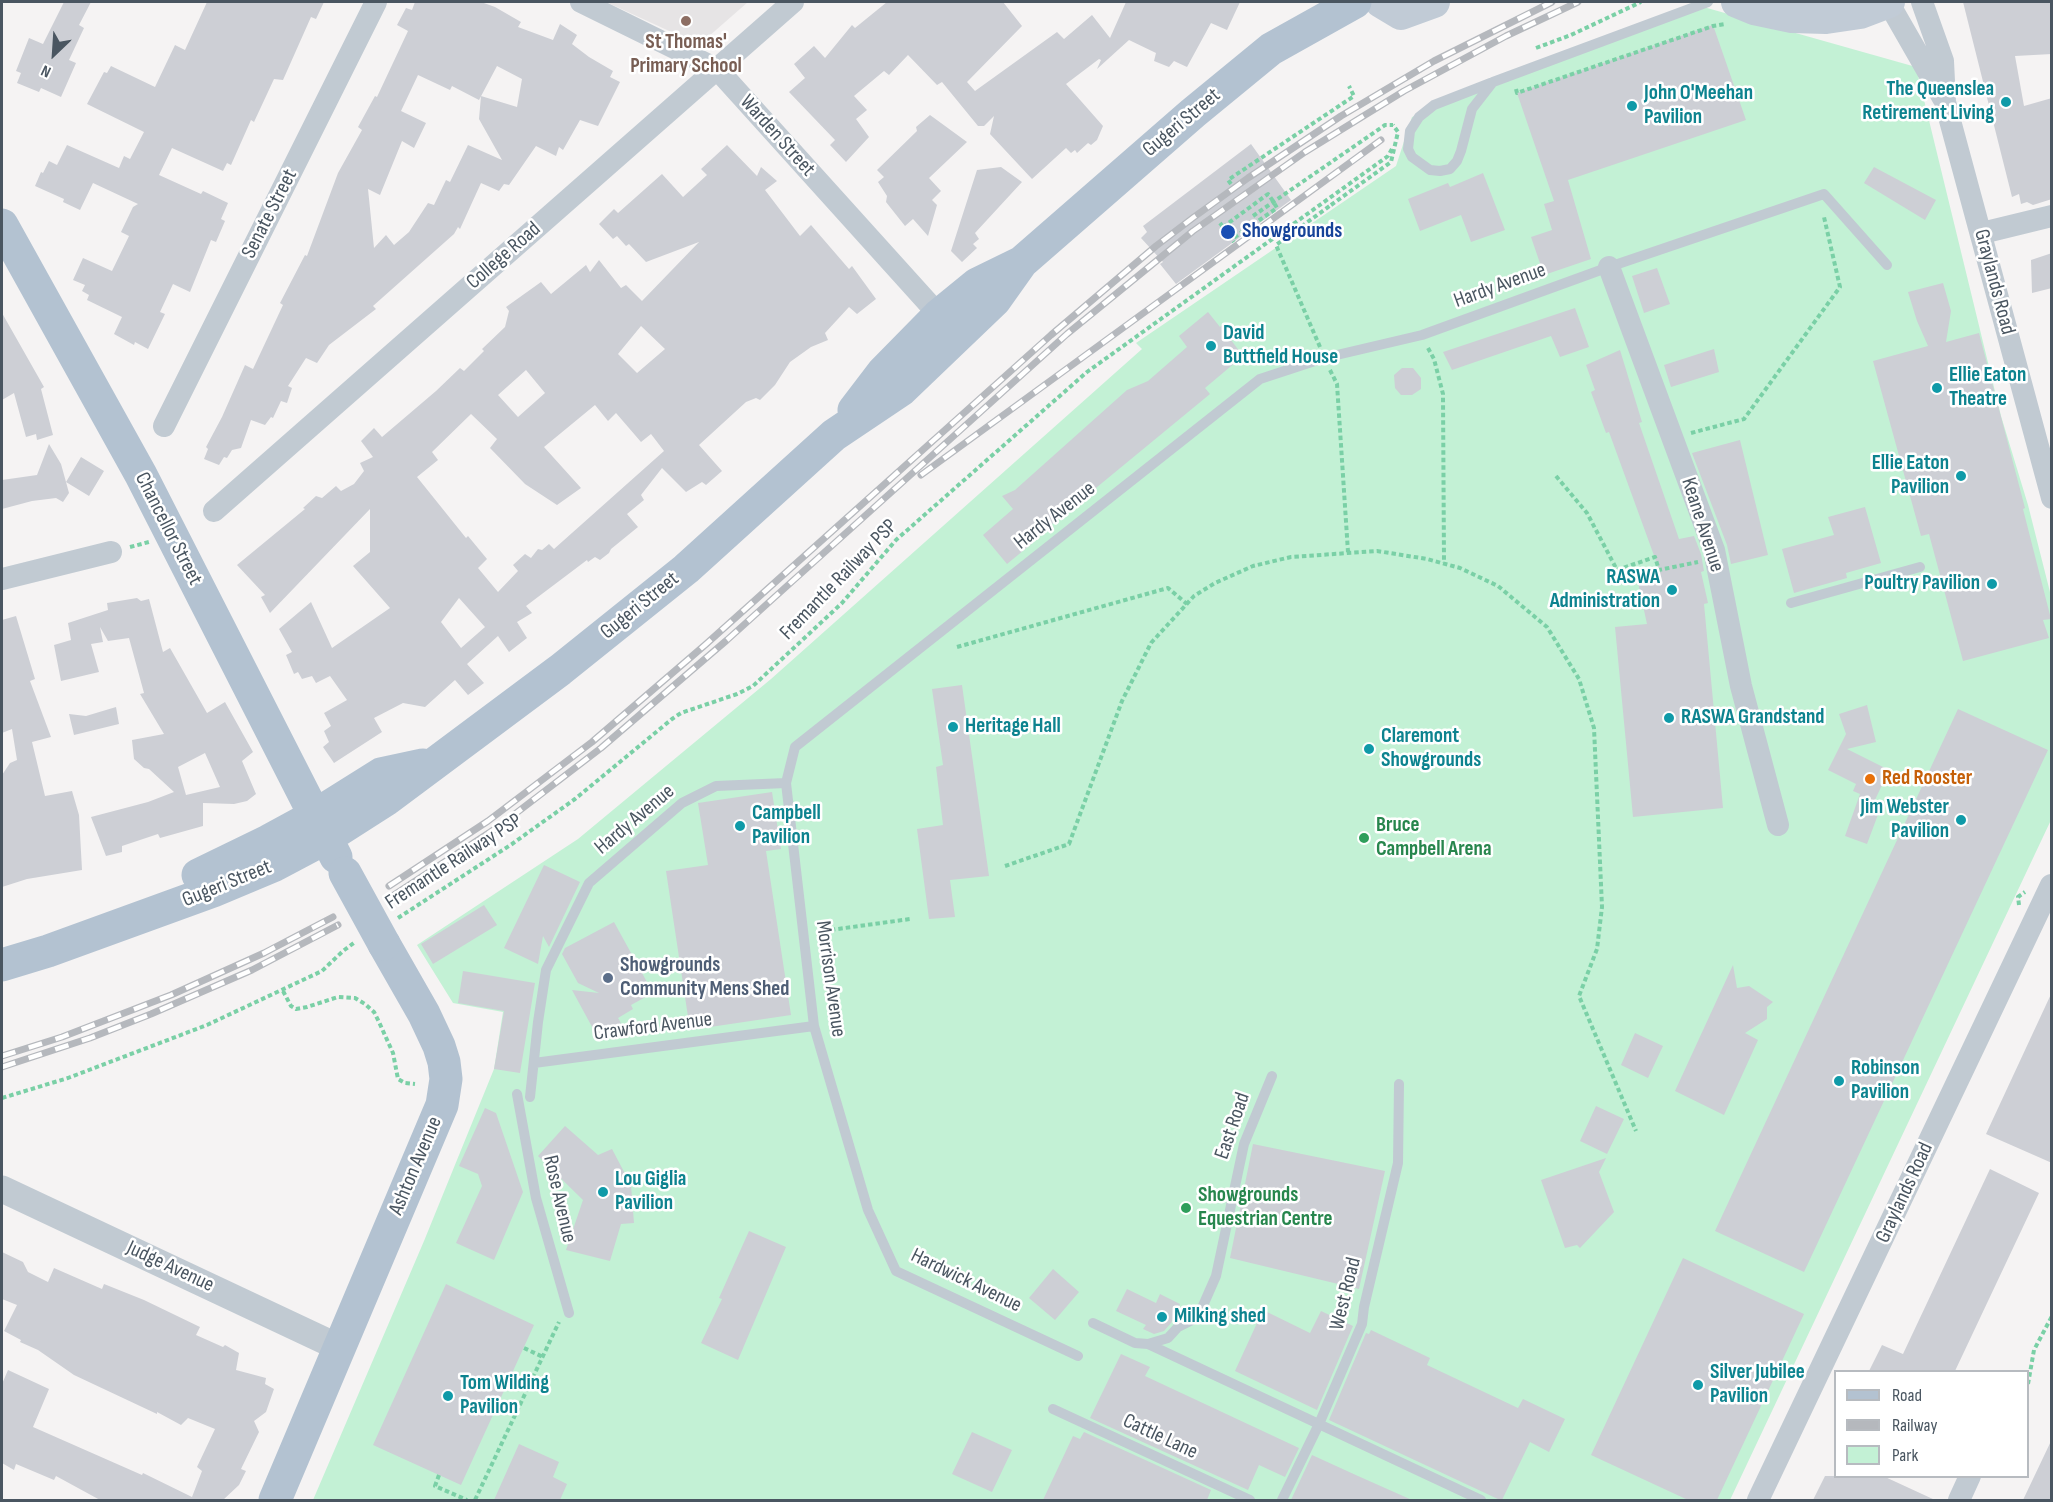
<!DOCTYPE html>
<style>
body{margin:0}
#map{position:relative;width:2053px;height:1502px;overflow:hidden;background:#f5f3f3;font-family:"Sofia Sans Condensed",sans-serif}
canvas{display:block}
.frame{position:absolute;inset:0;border:3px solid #4a5661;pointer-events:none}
.legend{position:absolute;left:1834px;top:1370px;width:195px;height:108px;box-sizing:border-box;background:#fff;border:2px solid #b7bbc0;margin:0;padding:8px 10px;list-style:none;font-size:18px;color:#4a5661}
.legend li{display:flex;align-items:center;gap:12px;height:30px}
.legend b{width:30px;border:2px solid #b7bbc0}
.north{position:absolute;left:24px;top:24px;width:60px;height:60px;-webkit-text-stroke:4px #fff;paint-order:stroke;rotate:205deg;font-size:16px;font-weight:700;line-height:24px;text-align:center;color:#4a5661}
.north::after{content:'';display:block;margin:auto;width:21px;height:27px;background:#4a5661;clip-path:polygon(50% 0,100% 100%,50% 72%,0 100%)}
</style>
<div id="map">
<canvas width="2053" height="1502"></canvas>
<div class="frame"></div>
<ul class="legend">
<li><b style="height:8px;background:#b3c2d1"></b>Road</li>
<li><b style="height:8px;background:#b5b8bd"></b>Railway</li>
<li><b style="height:16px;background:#c3f1d5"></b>Park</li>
</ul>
<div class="north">N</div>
</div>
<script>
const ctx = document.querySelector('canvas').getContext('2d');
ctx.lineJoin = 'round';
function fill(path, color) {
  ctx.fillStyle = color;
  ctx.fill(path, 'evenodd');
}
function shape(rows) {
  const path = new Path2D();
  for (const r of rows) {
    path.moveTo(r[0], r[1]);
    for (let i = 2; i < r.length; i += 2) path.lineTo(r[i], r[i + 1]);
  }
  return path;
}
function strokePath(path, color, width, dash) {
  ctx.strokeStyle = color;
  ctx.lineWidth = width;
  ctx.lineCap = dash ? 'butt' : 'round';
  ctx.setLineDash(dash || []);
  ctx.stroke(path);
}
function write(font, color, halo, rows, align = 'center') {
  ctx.font = font + ' "Sofia Sans Condensed",sans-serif';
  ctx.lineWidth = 5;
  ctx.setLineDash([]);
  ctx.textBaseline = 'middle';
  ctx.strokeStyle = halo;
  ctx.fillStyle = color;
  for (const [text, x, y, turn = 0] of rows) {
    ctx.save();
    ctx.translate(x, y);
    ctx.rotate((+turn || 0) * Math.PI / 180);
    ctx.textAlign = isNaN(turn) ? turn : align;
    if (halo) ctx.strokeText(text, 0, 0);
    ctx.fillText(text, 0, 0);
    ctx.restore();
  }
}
const education = shape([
 [606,2,748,2,700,44,691,41]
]);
const green = shape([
 [1700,6,1916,67,2001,416,2028,505,2051,596,2051,820,1730,1500,313,1500,424,1241,494,1069,503,1012,453,1003,417,945,578,839,771,679,1142,349,1136,343,1396,166,1412,117]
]);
const building = shape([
 [64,2,91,2,79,25,84,28,69,60,76,63,61,97,41,88,39,92,17,83,21,73,16,71,29,38,43,44],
 [207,2,324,2,316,19,311,17,283,80,274,79,254,122,251,120,231,165,227,163,223,171,172,148,159,175,201,194,203,191,228,203,221,219,225,221,216,242,211,240,190,292,173,284,160,312,165,314,148,349,135,342,134,345,114,334,122,317,87,300,89,295,82,291,85,285,73,280,83,258,112,271,129,236,121,232,133,207,138,204,93,183,80,210,63,202,64,199,35,186,41,172,43,173,49,161,57,165,67,145,119,168,124,156,130,159,144,132,87,104,104,72,107,73,111,66,155,87,175,45,185,50],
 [415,2,481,2,495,7,521,22,518,27,553,40,560,24,577,35,572,44,589,57,613,71,610,77,620,82,598,126,580,120,563,150,559,147,556,156,536,146,509,185,504,184,499,191,481,183,460,229,458,227,454,234,373,306,376,309,329,345,317,363,306,358,288,386,292,388,287,403,281,401,273,418,271,417,265,425,251,420,241,448,232,450,227,458,224,457,219,465,204,459,208,449,206,447,222,417,245,365,253,369,283,305,280,303,305,255,307,256,338,173,362,130,358,127,375,96,377,97,408,31,397,25,406,8,412,10],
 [497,66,522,79,517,107,481,96,479,119,502,160,468,145,450,182,446,180,434,205,428,203,409,232,394,245,386,235,374,248,368,189,380,195,402,141,414,148,426,123,401,111,418,75,450,90,452,86,479,100],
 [887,2,1003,2,1022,26,967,82,975,91,1057,32,1064,39,1092,15,1110,38,1126,2,1240,2,1227,30,1211,23,1187,67,1174,61,1169,67,1154,61,1156,53,1129,40,1097,69,1101,60,1099,59,1066,84,1103,126,1097,140,1091,145,1088,143,1077,153,1075,150,1071,153,1066,148,1032,179,990,134,994,116,984,126,978,126,942,82,937,85,908,55,889,75,884,71,854,96,867,110,856,119,869,137,846,162,830,145,835,140,789,92,805,78,794,64,814,46,825,58,852,25,855,28],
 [1963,2,2052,2,2052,54,2015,56,2024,106,2052,98,2052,199,2033,205,2027,202,2021,204,2019,194,2012,197],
 [1713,25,1746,120,1568,180,1591,259,1544,275,1531,237,1552,230,1544,204,1554,201,1517,93],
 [930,115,967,142,929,178,941,191,932,200,937,205,928,236,913,219,905,226,886,202,887,196,878,182,884,177,877,170,917,131,916,127],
 [1251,144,1291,200,1176,284,1160,264,1163,262,1141,238,1147,232,1143,226],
 [727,145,757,176,761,167,777,181,765,190,800,236,811,225,849,269,852,266,876,299,857,314,849,307,825,333,828,340,811,347,790,362,775,385,760,400,756,398,746,402,699,445,722,471,706,485,702,482,686,492,662,468,641,495,644,500,627,514,638,527,611,549,609,553,600,560,595,557,588,562,587,560,526,606,532,613,517,622,527,638,509,652,498,636,467,664,484,683,468,695,455,680,425,707,403,703,374,718,382,732,334,763,323,747,329,742,324,731,331,726,324,713,347,700,330,676,316,683,312,676,302,679,298,672,294,674,286,655,292,652,279,629,311,602,332,648,390,608,353,566,370,552,370,509,270,613,261,597,265,595,237,565,305,509,303,508,316,496,322,498,336,486,341,491,354,484,364,471,360,463,373,457,361,441,374,428,382,437,436,391,460,368,464,371,484,351,482,349,505,327,509,311,506,307,541,282,551,294,586,265,590,272,599,260,621,288,626,285,642,301,699,242,646,262,629,244,626,246,617,236,613,239,599,224,614,209,618,213,662,174,683,197,707,175,701,169],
 [641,326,665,349,637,373,618,354],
 [526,370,545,393,518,417,498,395],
 [595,405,608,421,616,413,641,442,651,434,664,451,554,549,549,544,542,550,538,549,531,558,525,554,513,565,518,571,498,592,478,568,487,559,468,536,466,538,417,477,438,460,432,452,471,414,497,439,490,448,525,484,557,505,581,488,544,447],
 [459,598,485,627,461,648,441,622],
 [1001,167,1022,182,975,233,979,239,973,244,977,248,962,262,951,251,977,170],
 [1874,167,1936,200,1925,220,1864,183],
 [1483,173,1505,230,1471,242,1461,215,1420,231,1408,199,1448,183,1450,187],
 [2052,253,2052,288,2032,293,2031,260],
 [1657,268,1670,304,1644,313,1632,276],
 [1943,283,1951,311,1946,342,1979,333,2025,508,2023,509,2051,619,2043,620,2049,638,1963,661,1929,534,1921,536,1873,361,1928,346,1917,321,1908,292],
 [1575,308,1589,347,1560,357,1551,336,1452,370,1443,352],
 [1208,312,1220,327,1225,323,1236,336,1231,340,1243,356,1205,388,1210,394,1034,539,1035,541,1007,564,983,535,1013,509,1002,496,1015,490,1127,390,1148,381,1187,347,1179,336],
 [2,313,44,387,41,389,53,435,37,440,36,434,26,437,14,393,2,400],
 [1714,349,1719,372,1671,387,1664,365],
 [1620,350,1642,422,1639,423,1679,539,1694,536,1701,554,1704,571,1701,572,1708,603,1704,604,1723,808,1633,817,1615,627,1647,624,1637,578,1660,572,1609,432,1606,433,1591,392,1595,390,1586,365],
 [1402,368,1413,368,1421,378,1421,389,1412,395,1401,395,1395,388,1394,375],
 [1740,440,1768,555,1731,564,1727,545,1692,453],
 [49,444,61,464,66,482,81,457,104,471,89,496,66,482,69,493,63,502,56,498,32,501,2,509,2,480,37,475],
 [1865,507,1881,563,1846,573,1847,578,1794,593,1782,549,1834,535,1828,517],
 [137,598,141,601,149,599,163,652,170,648,207,713,225,702,253,752,242,761,256,794,247,801,234,804,203,803,203,826,160,838,158,834,122,846,122,852,106,856,91,817,148,802,174,792,149,769,144,768,134,759,132,740,164,734,140,694,144,693,129,638,108,641,100,627,103,642,91,644,99,672,61,681,54,645,71,640,68,623,108,610,107,603],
 [205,753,220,787,186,795,178,767],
 [16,616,35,679,30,681,51,737,32,742,45,796,72,791,79,815,82,870,27,879,2,887,2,775,10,763,17,760,12,729,2,733,2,620],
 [962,685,989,876,950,880,955,917,929,919,917,829,943,825,936,767,943,765,932,689],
 [1867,705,1876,742,1847,749,1889,770,1874,802,1882,804,1867,844,1845,836,1860,794,1853,791,1856,784,1828,770,1846,734,1839,714],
 [116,707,119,724,74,735,69,714,86,716],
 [1958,709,2048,750,1804,1272,1715,1231],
 [772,792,781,849,766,851,791,1015,690,1030,666,871,708,865,698,803],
 [544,865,580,882,549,947,543,936,538,964,504,948],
 [484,905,497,925,433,964,421,944],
 [614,922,653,993,631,1005,633,1009,618,1018,621,1023,597,1036,572,990,599,993,578,983,562,954,565,948],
 [1733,965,1737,988,1749,986,1773,1002,1767,1007,1767,1019,1745,1033,1758,1040,1724,1115,1675,1091],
 [463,971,535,983,520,1073,494,1069,504,1011,458,1003],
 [2052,992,2052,1163,1986,1134],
 [1635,1033,1663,1046,1648,1078,1621,1065],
 [1596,1106,1624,1119,1607,1154,1580,1141],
 [485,1108,496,1113,523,1192,494,1260,456,1243,482,1186,478,1174,459,1166],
 [565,1126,598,1155,612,1149,631,1185,634,1223,621,1224,610,1261,566,1250,583,1200,538,1156],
 [1253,1144,1385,1171,1359,1289,1230,1258],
 [1606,1158,1599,1172,1614,1212,1580,1248,1577,1245,1565,1248,1541,1180],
 [1990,1169,2039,1193,1955,1371,1869,1371,1882,1345,1903,1354],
 [749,1231,786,1247,738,1360,701,1343,722,1299,719,1298],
 [2,1252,23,1262,28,1272,48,1282,54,1268,102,1289,104,1284,144,1300,200,1327,196,1335,223,1347,225,1345,239,1353,236,1370,266,1378,265,1384,274,1389,266,1412,254,1421,259,1432,241,1469,246,1471,239,1485,223,1500,100,1500,56,1476,54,1480,16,1464,14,1470,2,1463,2,1384,8,1370,49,1389,33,1427,142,1475,143,1473,192,1497,202,1471,197,1467,215,1429,188,1418,181,1425,157,1412,157,1414,74,1375,38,1350,20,1342,21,1340,4,1331,17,1305,2,1299],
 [1683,1258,1804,1314,1717,1500,1688,1500,1591,1455],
 [1053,1269,1079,1292,1055,1320,1029,1298],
 [446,1284,534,1325,461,1485,373,1445],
 [1127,1289,1156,1303,1160,1294,1180,1304,1171,1323,1164,1331,1154,1334,1143,1329,1146,1325,1116,1311],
 [1263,1310,1310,1333,1321,1311,1353,1326,1317,1410,1235,1371],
 [1371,1330,1430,1358,1427,1365,1518,1408,1523,1399,1565,1419,1549,1452,1530,1442,1502,1500,1500,1500,1329,1420,1366,1333,1369,1334],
 [1121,1354,1150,1367,1145,1376,1299,1448,1285,1477,1259,1465,1248,1490,1090,1418],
 [972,1432,1012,1450,992,1492,952,1474],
 [1084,1432,1211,1490,1207,1500,1043,1500,1073,1436,1080,1439],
 [2052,1439,2052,1500,2023,1500],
 [519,1444,559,1462,553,1477,567,1484,560,1500,494,1500],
 [1312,1455,1358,1476,1412,1500,1291,1500],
 [1825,1476,1883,1476,1935,1500,1813,1500]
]);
const path = shape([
 [1536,48,1571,35,1641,2],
 [1516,89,1517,93,1713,26,1725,24],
 [1231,184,1228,180,1354,96,1349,86],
 [1253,216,1385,125,1393,125],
 [1220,223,1234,242],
 [1223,227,1268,194,1273,201,1277,208,1232,239],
 [1320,347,1276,245,1331,205],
 [1428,348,1434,359,1443,394,1444,563],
 [1330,370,1337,384,1348,552],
 [1691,433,1744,419,1840,287,1824,217],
 [1556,476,1587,513,1617,570,1655,557,1659,570,1698,562],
 [130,547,149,542],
 [957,647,1168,588,1187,604],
 [1005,866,1069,844,1122,701,1151,643,1194,596,1215,583,1253,566,1291,557,1377,551,1427,559,1460,568,1498,586,1547,627,1579,679,1594,728,1602,907,1597,949,1579,996,1636,1131],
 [2019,905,2018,897,2025,892],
 [398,918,512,844,575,799,672,719,681,713,737,694,753,686,842,603,896,540,1087,372,1388,156,1393,147],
 [816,932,910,919],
 [283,991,291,1006,296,1009,307,1007,338,997,355,998,365,1004,374,1012,379,1022,393,1053,398,1079,405,1083,415,1084],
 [2,1098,68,1078,207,1025,322,971,343,951,355,942],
 [524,1348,543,1357],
 [2028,1384,2034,1350,2052,1316],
 [439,1475,435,1486,467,1500],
 [475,1500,559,1322]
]);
const service = shape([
 [1493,82,1472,109,1461,151,1457,161,1450,169,1440,171,1430,170,1412,157,1408,149,1410,131,1419,117,1434,105,1493,82,1708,2],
 [1791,603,1920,567],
 [786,783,814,1026,868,1210,896,1271,1078,1356],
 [534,1063,814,1026],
 [517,1094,536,1198,569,1313],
 [530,1097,538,1022,546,970,589,883,682,803,716,786,786,783,795,747,1260,379,1324,358,1422,335,1609,267,1824,194,1887,265],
 [1093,1323,1135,1343,1148,1344,1168,1338,1178,1327,1198,1317,1216,1276,1244,1144,1272,1076],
 [1148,1344,1481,1500],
 [1053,1409,1250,1500],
 [1282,1500,1319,1424,1362,1324,1364,1307,1398,1163,1399,1084]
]);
const minor = shape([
 [581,2,717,69,939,315],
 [1888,2,1943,98],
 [1922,2,1943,61,1945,102,2052,498],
 [1982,233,2052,216],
 [1609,267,1714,550,1741,686,1778,825],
 [164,426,376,2],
 [214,511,793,2],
 [2,579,111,552],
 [1758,1500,2051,885],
 [1959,1500,1970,1476]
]);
const tertiary = shape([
 [2,1189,338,1347]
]);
const secondary = shape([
 [1381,2,1401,14,1434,2],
 [1737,2,1754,9,1792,17,1826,18,1860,13,1889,2]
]);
const primary = shape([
 [2,225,141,475,336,857],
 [854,410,883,372,939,315,977,284,1020,263],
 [198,875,268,841,314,816,381,774,423,765],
 [2,965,48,951,213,891,275,865,326,838,387,799,560,670,686,569,834,435,901,390,995,300,1022,262,1193,113,1271,49,1355,2],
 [275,1500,442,1105,446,1079,444,1062,439,1046,424,1014,384,944]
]);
const rail = shape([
 [921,475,1381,140],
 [389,886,488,821,592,742,705,645,1051,335,1156,246,1194,217,1248,178,1341,116,1434,61,1552,2],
 [394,895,498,827,601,748,727,640,1067,334,1193,231,1305,152,1404,91,1506,36,1578,2],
 [2,1056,62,1037,171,995,264,953,333,917],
 [2,1067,90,1038,151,1014,252,970,338,925]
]);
const pathBridge = shape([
 [1331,205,1391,162,1398,132,1393,125]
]);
const primaryBridge = shape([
 [345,873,384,944]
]);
const markers = [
 [686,21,6,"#8d6e63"],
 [2006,102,6,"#0f9aa8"],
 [1632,106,6,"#0f9aa8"],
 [1228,232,8,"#1a4fb4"],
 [1211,346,6,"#0f9aa8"],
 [1937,388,6,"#0f9aa8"],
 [1961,476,6,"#0f9aa8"],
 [1992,584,6,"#0f9aa8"],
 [1672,590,6,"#0f9aa8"],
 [1669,718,6,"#0f9aa8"],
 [953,727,6,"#0f9aa8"],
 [1369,749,6,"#0f9aa8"],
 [1870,779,6,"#e8710a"],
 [1961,820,6,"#0f9aa8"],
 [740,826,6,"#0f9aa8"],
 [1364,838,6,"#2e9e5b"],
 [608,978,6,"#5c6f8a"],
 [1839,1081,6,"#0f9aa8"],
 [603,1192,6,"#0f9aa8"],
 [1186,1208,6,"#2e9e5b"],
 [1162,1317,6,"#0f9aa8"],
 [1698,1385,6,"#0f9aa8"],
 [448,1396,6,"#0f9aa8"]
];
const educationNames = [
 ["St Thomas'",686,43],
 ["Primary School",686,67]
];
const cultureNames = [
 ["The Queenslea",1994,90,"right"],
 ["Retirement Living",1994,114,"right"],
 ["John O'Meehan",1644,94],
 ["Pavilion",1644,118],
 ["David",1223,334],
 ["Buttfield House",1223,358],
 ["Ellie Eaton",1949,376],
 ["Theatre",1949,400],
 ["Ellie Eaton",1949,464,"right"],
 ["Pavilion",1949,488,"right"],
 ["RASWA",1660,578,"right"],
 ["Administration",1660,602,"right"],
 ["Poultry Pavilion",1980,584,"right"],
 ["RASWA Grandstand",1681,718],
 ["Heritage Hall",965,727],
 ["Claremont",1381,737],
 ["Showgrounds",1381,761],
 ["Jim Webster",1949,808,"right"],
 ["Pavilion",1949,832,"right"],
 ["Campbell",752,814],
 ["Pavilion",752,838],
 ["Robinson",1851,1069],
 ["Pavilion",1851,1093],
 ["Lou Giglia",615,1180],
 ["Pavilion",615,1204],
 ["Milking shed",1174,1317],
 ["Silver Jubilee",1710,1373],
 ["Pavilion",1710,1397],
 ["Tom Wilding",460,1384],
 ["Pavilion",460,1408]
];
const streetNames = [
 ["Gugeri Street",1182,123,-40],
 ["Warden Street",777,136,48],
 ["Senate Street",270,214,-63],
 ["College Road",504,256,-41],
 ["Graylands Road",1994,282,75],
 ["Hardy Avenue",1500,286,-20],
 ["Hardy Avenue",1055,516,-38],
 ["Keane Avenue",1702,525,72],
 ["Chancellor Street",168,529,63],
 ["Fremantle Railway PSP",839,580,-46],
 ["Gugeri Street",640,606,-39],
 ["Hardy Avenue",635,820,-40],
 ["Fremantle Railway PSP",454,862,-33],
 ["Gugeri Street",227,884,-22],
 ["Morrison Avenue",830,979,82],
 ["Crawford Avenue",653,1027,-7],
 ["East Road",1233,1126,-71],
 ["Ashton Avenue",416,1166,-67],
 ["Graylands Road",1905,1193,-65],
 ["Rose Avenue",559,1199,77],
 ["Judge Avenue",170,1267,25],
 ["Hardwick Avenue",966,1281,26],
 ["West Road",1346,1294,-76],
 ["Cattle Lane",1160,1437,25]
];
const transitNames = [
 ["Showgrounds",1242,232]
];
const foodNames = [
 ["Red Rooster",1882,779]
];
const leisureNames = [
 ["Bruce",1376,826],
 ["Campbell Arena",1376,850],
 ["Showgrounds",1198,1196],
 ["Equestrian Centre",1198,1220]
];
const serviceNames = [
 ["Showgrounds",620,966],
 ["Community Mens Shed",620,990]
];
fill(education, '#e6e4e5');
fill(green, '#c3f1d5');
fill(building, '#cdcfd5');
strokePath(path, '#7ad0a6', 4, [4.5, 3]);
strokePath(service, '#c1cad2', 10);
strokePath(minor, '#c1cad2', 22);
strokePath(tertiary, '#c1cad2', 27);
strokePath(secondary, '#c1cbd6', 32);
strokePath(primary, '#b3c2d1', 33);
strokePath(rail, '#b5b8bd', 7);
strokePath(rail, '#fff', 4.5, [14]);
strokePath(pathBridge, '#7ad0a6', 4, [4.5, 3]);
strokePath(primaryBridge, '#b3c2d1', 33);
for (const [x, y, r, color] of markers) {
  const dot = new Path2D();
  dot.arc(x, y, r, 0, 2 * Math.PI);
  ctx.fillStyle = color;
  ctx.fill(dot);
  strokePath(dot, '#fff', 2);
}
write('bold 21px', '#785e54', '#fff', educationNames);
write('bold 21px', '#0d838f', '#fff', cultureNames, 'left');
write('21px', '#4a5661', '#fff', streetNames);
write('bold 21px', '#164399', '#fff', transitNames, 'left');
write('bold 21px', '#c56008', '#fff', foodNames, 'left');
write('bold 21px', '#27864d', '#fff', leisureNames, 'left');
write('bold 21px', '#4e5e75', '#fff', serviceNames, 'left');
</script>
